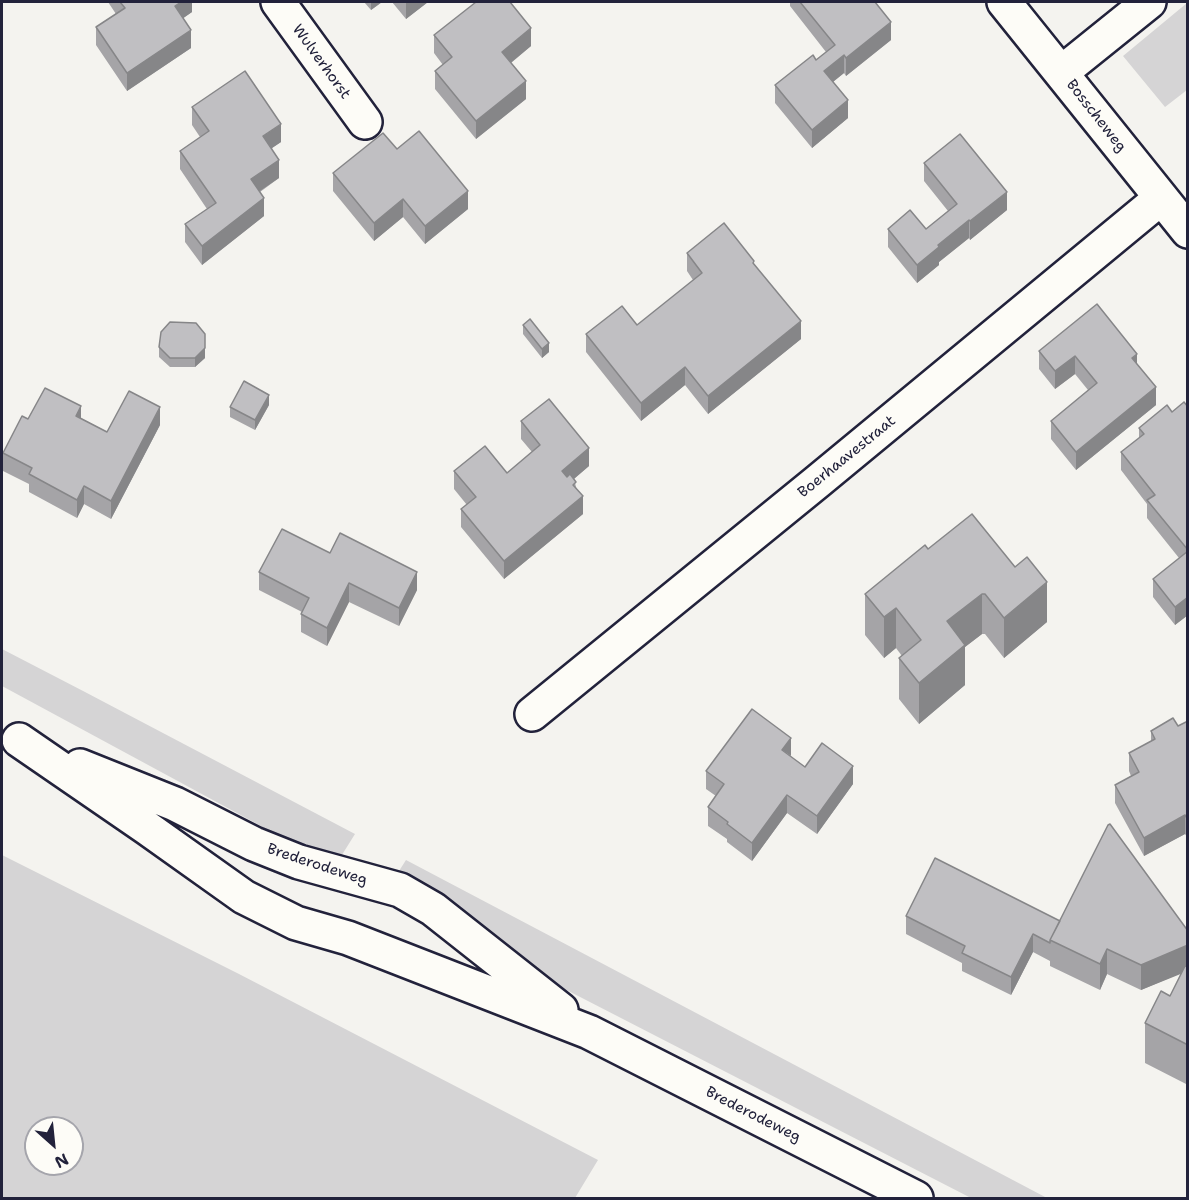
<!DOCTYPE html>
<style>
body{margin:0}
#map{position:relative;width:1189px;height:1200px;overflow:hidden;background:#f4f3ef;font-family:"Shantell Sans",sans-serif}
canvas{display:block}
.frame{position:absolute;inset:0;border:3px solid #22223b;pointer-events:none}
.north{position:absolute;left:24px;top:1116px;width:60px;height:60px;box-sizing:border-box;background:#fdfcf7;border:2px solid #a5a5ac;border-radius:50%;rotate:153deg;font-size:16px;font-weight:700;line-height:24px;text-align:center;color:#22223b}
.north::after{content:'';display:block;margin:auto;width:21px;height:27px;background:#22223b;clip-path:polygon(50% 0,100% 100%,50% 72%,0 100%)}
</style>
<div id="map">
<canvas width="1189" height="1200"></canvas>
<div class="frame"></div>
<div class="north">N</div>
</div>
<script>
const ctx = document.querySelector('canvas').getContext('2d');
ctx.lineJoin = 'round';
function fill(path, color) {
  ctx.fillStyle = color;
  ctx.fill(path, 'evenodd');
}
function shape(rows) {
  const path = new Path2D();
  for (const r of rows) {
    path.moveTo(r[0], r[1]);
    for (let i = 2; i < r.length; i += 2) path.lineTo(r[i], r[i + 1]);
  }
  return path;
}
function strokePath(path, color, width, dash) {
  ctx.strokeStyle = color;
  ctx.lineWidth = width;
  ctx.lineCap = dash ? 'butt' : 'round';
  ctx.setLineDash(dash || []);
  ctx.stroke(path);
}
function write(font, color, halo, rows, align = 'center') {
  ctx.font = font + ' "Shantell Sans",sans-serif';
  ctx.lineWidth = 6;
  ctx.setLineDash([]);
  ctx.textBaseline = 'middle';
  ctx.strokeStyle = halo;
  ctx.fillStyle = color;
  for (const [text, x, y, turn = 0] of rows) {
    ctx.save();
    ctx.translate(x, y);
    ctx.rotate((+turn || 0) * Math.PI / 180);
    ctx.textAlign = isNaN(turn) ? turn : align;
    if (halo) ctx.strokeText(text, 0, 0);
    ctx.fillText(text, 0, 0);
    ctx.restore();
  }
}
const green = shape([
 [1187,3,1187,90,1165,107,1123,56],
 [2,649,85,692,355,834,335,866,2,686],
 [2,855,239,974,598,1160,575,1198,2,1198],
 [36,1128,72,1128,72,1164,36,1164],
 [406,860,1047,1198,971,1198,549,981,385,893]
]);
const minor = shape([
 [278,2,365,122],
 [1004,2,1188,231],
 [1062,72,1149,2],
 [532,714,817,482,1161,198]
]);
const secondary = shape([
 [19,740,147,828,244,897,296,923,348,938,589,1032,916,1198],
 [80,766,175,804,254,844,299,862,400,890,433,909,561,1010]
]);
const wall = shape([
 [108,2,192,2,192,12,183,18,191,48,127,91,96,45,96,27,116,14],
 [364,2,382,2,371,10],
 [392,2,428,2,406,19],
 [790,2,875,2,891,40,846,76,844,73,833,82,848,118,812,148,775,103,775,85,816,60,826,52,790,6],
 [434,35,531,46,511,63,526,99,476,139,435,89,435,71,443,65,434,53],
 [192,107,281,142,272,148,279,178,260,192,264,216,202,265,185,242,185,224,207,209,180,169,180,151,200,137,192,125],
 [397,149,468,209,425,244,403,217,374,241,333,191,333,173],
 [924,163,1007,210,970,240,969,238,939,262,939,265,917,283,888,247,888,229,926,229,948,211,924,181],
 [687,253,754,265,801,339,708,414,685,385,641,421,586,352,586,334,637,325,693,280,687,271],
 [523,325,549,352,542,358,523,334],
 [159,347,205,358,195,367,170,367,159,357],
 [1039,351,1137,365,1156,405,1076,470,1051,439,1051,421,1088,390,1075,374,1055,389,1039,369],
 [269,405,255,430,230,417,230,407],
 [1188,407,1188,615,1175,625,1153,597,1153,579,1179,558,1147,518,1147,504,1121,470,1121,452,1139,438,1139,428,1172,412],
 [81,418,107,432,160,425,111,519,84,504,77,518,29,492,29,484,3,471,3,453,28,419],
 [521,421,589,466,574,479,583,514,504,579,461,527,461,509,467,505,454,489,454,471,507,473,532,452,521,439],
 [928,549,1047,622,1004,658,985,634,982,634,965,647,965,685,919,724,899,699,899,658,902,656,896,648,884,658,865,635,865,594],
 [330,553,417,590,399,626,349,602,327,646,301,632,301,614,302,612,259,590,259,572],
 [1188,721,1188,838,1185,834,1144,856,1115,803,1115,785,1131,776,1129,771,1129,753,1151,741,1151,731,1178,726],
 [791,757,805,767,853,784,817,834,787,813,752,861,727,842,727,839,708,826,708,807,716,796,706,789,706,771],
 [906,916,1060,921,1188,931,1188,1085,1145,1063,1145,1023,1170,996,1181,973,1141,990,1107,974,1100,990,1050,966,1050,961,1033,952,1011,995,962,971,962,963,906,934]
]);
const shadedWall = shape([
 [181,2,192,2,192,12,175,24,175,6],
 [371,2,382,2,371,10],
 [406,2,428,2,406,19],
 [891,22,891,40,846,76,846,58],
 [531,28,531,46,502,70,502,52],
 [191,30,191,48,127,91,127,73],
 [844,55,844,73,824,89,824,71],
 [526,81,526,99,476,139,476,121],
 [848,100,848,118,812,148,812,130],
 [281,124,281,142,263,154,263,136],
 [279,160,279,178,251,197,251,179],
 [468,191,468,209,425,244,425,226],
 [1007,192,1007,210,970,240,970,221],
 [264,198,264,216,202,265,202,246],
 [403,199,403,217,374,241,374,223],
 [969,220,969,238,939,262,939,265,917,283,917,265,938,245],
 [801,321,801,339,708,414,708,396],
 [549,343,549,352,542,358,542,349],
 [205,348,205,358,195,367,195,358],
 [1137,354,1137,372,1132,358],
 [1075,356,1075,374,1055,389,1055,371],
 [685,367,685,385,641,421,641,403],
 [1156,387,1156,405,1076,470,1076,452],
 [269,395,269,405,255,430,255,420],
 [81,406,81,424,76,416],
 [160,407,160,425,111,519,111,501],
 [589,448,589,466,562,489,562,471],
 [84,486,84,504,77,518,77,500],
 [583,496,583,514,504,579,504,561],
 [417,572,417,590,399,626,399,608],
 [1047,582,1047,622,1004,658,1004,618],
 [349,583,349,602,327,646,327,628],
 [982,594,982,634,965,647,965,685,919,724,919,683,947,621],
 [1188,597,1188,615,1175,625,1175,607],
 [896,608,896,648,884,658,884,617],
 [791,738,791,756,782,750],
 [853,766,853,784,817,834,817,816],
 [787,795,787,813,752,861,752,843],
 [1185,815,1185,834,1144,856,1144,838],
 [1033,934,1033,952,1011,995,1011,977],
 [1188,945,1188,971,1141,990,1141,965],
 [1107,949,1107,974,1100,990,1100,964]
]);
const building = shape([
 [120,2,181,2,175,6,191,30,127,73,96,27,125,8,120,2],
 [476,2,510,2,531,28,502,52,526,81,476,121,435,71,452,57,434,35,476,2],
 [800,2,875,2,891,22,846,58,844,55,824,71,848,100,812,130,775,85,813,55,816,60,835,45,800,2],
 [245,71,281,124,263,136,279,160,251,179,264,198,202,246,185,224,216,203,180,151,209,131,192,107,245,71],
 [419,131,468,191,425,226,403,199,374,223,333,173,383,133,397,149,419,131],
 [960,134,1007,192,970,221,969,220,938,245,939,247,917,265,888,229,910,210,926,229,957,204,924,163,960,134],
 [724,223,754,261,753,263,801,321,708,396,685,367,641,403,586,334,622,306,637,325,702,273,687,253,724,223],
 [1097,304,1137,354,1132,358,1156,387,1076,452,1051,421,1097,383,1075,356,1055,371,1039,351,1097,304],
 [530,319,549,343,542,349,523,325,530,319],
 [170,322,196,323,205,334,205,348,195,358,170,358,159,347,161,332,170,322],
 [244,381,269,395,255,420,230,407,244,381],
 [45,388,81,406,76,416,107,432,129,391,160,407,111,501,84,486,77,500,29,474,32,468,3,453,22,416,28,419,45,388],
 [549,399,589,448,562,471,567,477,570,474,576,482,573,485,583,496,504,561,461,509,476,497,454,471,485,446,507,473,540,445,521,421,549,399],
 [1184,402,1188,407,1188,550,1147,500,1155,495,1121,452,1144,434,1139,428,1167,405,1172,412,1184,402],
 [972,514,1015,567,1027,557,1047,582,1004,618,985,594,982,594,947,621,965,645,919,683,899,658,921,640,896,608,884,617,865,594,925,545,928,549,972,514],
 [282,529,330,553,340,533,417,572,399,608,349,583,327,628,301,614,309,598,259,572,282,529],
 [1188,551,1188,597,1175,607,1153,579,1188,551],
 [752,709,791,738,782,750,805,767,822,743,853,766,817,816,787,795,752,843,727,824,728,822,708,807,724,784,706,771,752,709],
 [1173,718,1178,726,1188,721,1188,820,1185,815,1144,838,1115,785,1139,772,1129,753,1155,739,1151,731,1173,718],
 [1110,824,1188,931,1188,945,1141,965,1107,949,1100,964,1050,940,1108,825,1110,824],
 [935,858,1060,921,1050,940,1050,943,1033,934,1011,977,962,953,965,946,906,916,935,858],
 [1185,966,1188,967,1188,1045,1145,1023,1161,991,1170,996,1185,966]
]);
const streetNames = [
 ["Wulverhorst",321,62,54],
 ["Bosscheweg",1096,116,52],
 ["Boerhaavestraat",847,457,-39],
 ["Brederodeweg",317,865,18],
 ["Brederodeweg",753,1115,27]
];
fill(green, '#d5d4d5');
strokePath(minor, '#22223b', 38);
strokePath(secondary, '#22223b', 38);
strokePath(minor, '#fdfcf7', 33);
strokePath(secondary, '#fdfcf7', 33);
fill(wall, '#a5a4a7');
fill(shadedWall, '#868688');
fill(building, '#c0bfc2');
strokePath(building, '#868688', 1.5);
write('15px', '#22223b', '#fdfcf7', streetNames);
</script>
